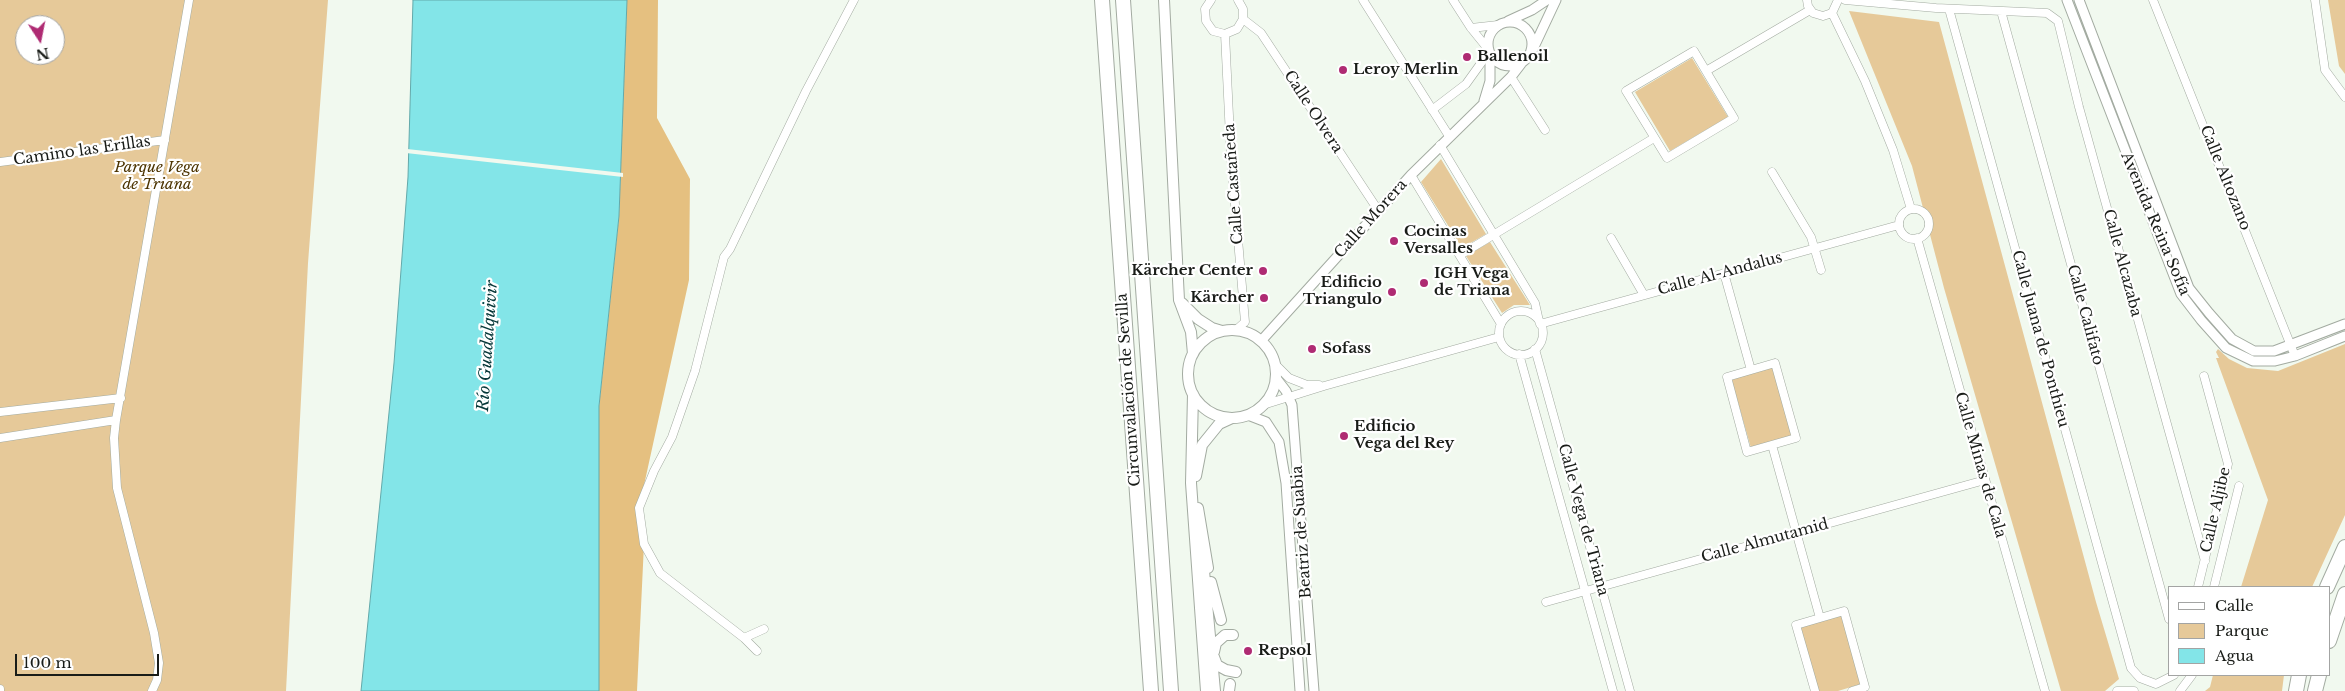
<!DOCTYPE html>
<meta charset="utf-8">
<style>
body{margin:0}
#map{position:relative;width:2345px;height:691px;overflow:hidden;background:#f1f9ef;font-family:"Libre Baskerville",serif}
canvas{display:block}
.legend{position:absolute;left:2168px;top:586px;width:162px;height:90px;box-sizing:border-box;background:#fff;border:1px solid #a3a4a3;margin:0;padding:6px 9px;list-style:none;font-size:15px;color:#191c18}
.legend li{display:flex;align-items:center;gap:10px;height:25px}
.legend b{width:25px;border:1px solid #a3a4a3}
.north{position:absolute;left:15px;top:15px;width:50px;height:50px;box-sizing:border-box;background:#fff;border:1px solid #a3a4a3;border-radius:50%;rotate:169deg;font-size:14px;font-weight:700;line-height:20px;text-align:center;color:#191c18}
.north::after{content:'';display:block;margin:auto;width:18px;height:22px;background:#af2b73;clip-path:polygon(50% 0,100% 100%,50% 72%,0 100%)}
.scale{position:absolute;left:15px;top:654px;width:144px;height:22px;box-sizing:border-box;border:2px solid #191c18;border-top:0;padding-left:6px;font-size:15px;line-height:18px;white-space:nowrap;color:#191c18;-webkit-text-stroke:4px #fff;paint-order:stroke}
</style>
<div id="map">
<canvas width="2345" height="691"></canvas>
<ul class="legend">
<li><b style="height:6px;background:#fff"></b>Calle</li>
<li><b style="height:14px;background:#e6c999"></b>Parque</li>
<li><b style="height:14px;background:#83e5e8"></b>Agua</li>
</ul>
<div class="north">N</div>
<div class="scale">100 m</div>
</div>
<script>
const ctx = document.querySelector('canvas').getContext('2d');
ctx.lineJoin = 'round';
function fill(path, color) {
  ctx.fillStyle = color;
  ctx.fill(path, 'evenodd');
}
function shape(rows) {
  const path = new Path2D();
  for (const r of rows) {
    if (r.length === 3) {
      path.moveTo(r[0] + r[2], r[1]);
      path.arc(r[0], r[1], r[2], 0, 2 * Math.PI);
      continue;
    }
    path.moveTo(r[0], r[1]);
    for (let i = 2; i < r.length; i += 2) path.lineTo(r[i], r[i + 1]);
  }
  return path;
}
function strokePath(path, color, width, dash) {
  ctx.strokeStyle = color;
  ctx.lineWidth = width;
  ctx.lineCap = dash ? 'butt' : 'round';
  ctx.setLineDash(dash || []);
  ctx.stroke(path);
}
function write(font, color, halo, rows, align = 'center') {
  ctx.font = font + ' "Libre Baskerville",serif';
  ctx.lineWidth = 4.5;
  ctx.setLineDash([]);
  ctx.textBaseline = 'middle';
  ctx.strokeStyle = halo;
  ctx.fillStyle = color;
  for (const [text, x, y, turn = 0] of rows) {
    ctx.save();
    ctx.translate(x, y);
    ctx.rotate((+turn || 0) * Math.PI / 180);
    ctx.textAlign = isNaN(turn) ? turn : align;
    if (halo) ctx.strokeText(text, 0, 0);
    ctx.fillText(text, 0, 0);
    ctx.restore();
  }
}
const green = shape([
 [0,0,328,0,308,263,286,691,0,691],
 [25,25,55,25,55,55,25,55],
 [2328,0,2345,0,2345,74,2339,66],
 [1849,11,1939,22,2096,602,2119,679,2105,691,2061,691,1944,288,1912,166],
 [1692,58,1728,117,1670,151,1635,92],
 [1441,159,1486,234,1462,248,1421,182],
 [1490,242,1530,305,1514,305,1502,313,1466,256],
 [2345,344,2345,515,2312,587,2241,587,2268,500,2216,358,2219,358,2216,352,2218,349,2229,359,2247,368,2278,371],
 [1772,366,1792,436,1751,448,1731,378],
 [1841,615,1861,684,1838,691,1818,691,1800,627],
 [2213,675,2284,675,2282,691,2205,691,2210,687]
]);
const forest = shape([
 [627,0,658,0,657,118,690,179,689,280,639,508,644,544,637,691,599,691,599,406,619,216]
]);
const water = shape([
 [413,0,627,0,619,216,599,406,599,691,361,691,394,363,408,177,413,0]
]);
const pier = shape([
 [407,149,623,173,623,177,406,153]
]);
const minor = shape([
 [1211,0,1205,9,1206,21,1213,31,1225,34,1237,29,1243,19,1243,9,1238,0],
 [1363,0,1449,136],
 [1453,0,1471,28,1488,49],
 [1807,0,1808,6,1813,13,1823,16,1832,13,1838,0],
 [1845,0,1936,8,2047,13,2058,21,2079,107,2205,561],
 [2153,0,2295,356],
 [2315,0,2325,70,2345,97],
 [1949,9,2131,668,2140,678,2156,684,2174,675],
 [2001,11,2169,619],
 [1832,13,1865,81,1893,150,1911,209],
 [1243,19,1261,33,1378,210],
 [1471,28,1498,25],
 [1225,34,1231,157,1245,322,1236,330],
 [1694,51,1734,118,1667,158,1626,91,1694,51],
 [1706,71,1810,10],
 [1511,77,1545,130],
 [1432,110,1466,84,1489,52],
 [1440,145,1535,303,1539,321],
 [0,162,165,140],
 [1772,172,1811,237,1821,270],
 [1411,175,1501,324],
 [1914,224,15],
 [1611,238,1644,295],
 [1917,238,2045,691],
 [1460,255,1654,138],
 [1724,273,1751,370],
 [1521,333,22],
 [1540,324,1899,225],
 [1535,349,1630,691],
 [1519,354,1613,691],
 [1775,363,1796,438,1747,452,1727,377,1775,363],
 [1275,364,1289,378,1307,385,1319,385],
 [1263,405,1324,386,1499,337],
 [0,412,121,398],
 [0,438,116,420],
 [1772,445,1820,618],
 [2198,587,2228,464,2204,376],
 [2214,587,2239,486],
 [1546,602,1985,480],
 [764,629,744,638,660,573,644,544,639,508,654,471,672,437,695,371,724,257,730,249,806,91,854,0],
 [744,638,757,651],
 [0,689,0,691],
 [152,691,157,680,159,663,154,633,117,488,114,438,116,420,189,0],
 [1815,691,1796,625,1844,611,1865,687,1852,691],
 [2117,691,2134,691],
 [2180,691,2192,675]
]);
const tertiary = shape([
 [2067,0,2181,294,2201,320,2226,348,2253,361,2275,361,2295,356,2345,336],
 [2079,0,2189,288,2209,313,2232,339,2254,351,2274,351,2345,324],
 [1508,21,1532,10,1547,0],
 [1510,44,22],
 [1533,49,1556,0],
 [1484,101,1490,81,1490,55],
 [1261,341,1411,175,1511,77,1521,64],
 [1276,378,1286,391,1292,405,1314,691],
 [1248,415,1266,422,1279,442,1286,483,1300,691]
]);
const secondary = shape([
 [1164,0,1179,300,1191,332,1193,354],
 [1182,303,1198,319,1212,328,1222,331],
 [1232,374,44],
 [1193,394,1191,483,1206,691],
 [1196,476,1202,445,1219,424,1232,418],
 [1198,508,1208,568],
 [1203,560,1215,691],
 [1211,582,1221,620],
 [1214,652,1216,643,1225,635,1233,635],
 [1214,657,1217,665,1226,670,1236,672],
 [1229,691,1230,684]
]);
const motorway = shape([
 [1102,0,1151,691],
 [1123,0,1171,691],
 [2327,587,2345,547],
 [2329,641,2345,594],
 [2296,691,2299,675],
 [2315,691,2319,675]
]);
const markers = [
 [1467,57,5,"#af2b73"],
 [1343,70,5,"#af2b73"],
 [1394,241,5,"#af2b73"],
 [1263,271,5,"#af2b73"],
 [1424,283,5,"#af2b73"],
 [1392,292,5,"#af2b73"],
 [1264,298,5,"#af2b73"],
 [1312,349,5,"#af2b73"],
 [1344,436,5,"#af2b73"],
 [1248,651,5,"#af2b73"]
];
const poiNames = [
 ["Ballenoil",1477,57],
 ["Leroy Merlin",1353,70],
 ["Cocinas",1404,232],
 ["Versalles",1404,249],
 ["Kärcher Center",1253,271,"right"],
 ["IGH Vega",1434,274],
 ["de Triana",1434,291],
 ["Edificio",1382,283,"right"],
 ["Triangulo",1382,300,"right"],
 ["Kärcher",1254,298,"right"],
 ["Sofass",1322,349],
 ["Edificio",1354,427],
 ["Vega del Rey",1354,444],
 ["Repsol",1258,651]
];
const streetNames = [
 ["Calle Olvera",1313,112,57],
 ["Camino las Erillas",82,151,-8],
 ["Calle Altozano",2225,178,68],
 ["Calle Castañeda",1234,184,-94],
 ["Calle Morera",1371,219,-48],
 ["Avenida Reina Sofía",2155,224,67],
 ["Calle Alcazaba",2122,263,75],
 ["Calle Al-Andalus",1720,274,-15],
 ["Calle Califato",2085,315,75],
 ["Calle Juana de Ponthieu",2040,339,75],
 ["Circunvalación de Sevilla",1129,390,-94],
 ["Calle Minas de Cala",1980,465,74],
 ["Calle Aljibe",2216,510,-77],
 ["Calle Vega de Triana",1583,520,75],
 ["Beatriz de Suabia",1302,532,-94],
 ["Calle Almutamid",1765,541,-15]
];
const parkNames = [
 ["Parque Vega",157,168],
 ["de Triana",157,185]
];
const waterNames = [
 ["Río Guadalquivir",488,346,-86]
];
fill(green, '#e6c999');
fill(forest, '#e5c080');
fill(water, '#83e5e8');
strokePath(water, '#63a9aa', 1);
fill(pier, '#f1f9ef');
strokePath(minor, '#a3aba1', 9);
strokePath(tertiary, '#a3aba1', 11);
strokePath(secondary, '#a3aba1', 12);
strokePath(motorway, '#a3aba1', 16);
strokePath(minor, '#fff', 8);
strokePath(tertiary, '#fff', 9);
strokePath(secondary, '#fff', 10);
strokePath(motorway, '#fff', 14);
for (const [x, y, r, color] of markers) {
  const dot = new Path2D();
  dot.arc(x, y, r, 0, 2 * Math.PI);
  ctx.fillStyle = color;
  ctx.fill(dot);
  strokePath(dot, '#fff', 2);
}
write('bold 15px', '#191c18', '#fff', poiNames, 'left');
write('15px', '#191c18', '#fff', streetNames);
write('italic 15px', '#4c3300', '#fff', parkNames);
write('italic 16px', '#063738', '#fff', waterNames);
</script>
